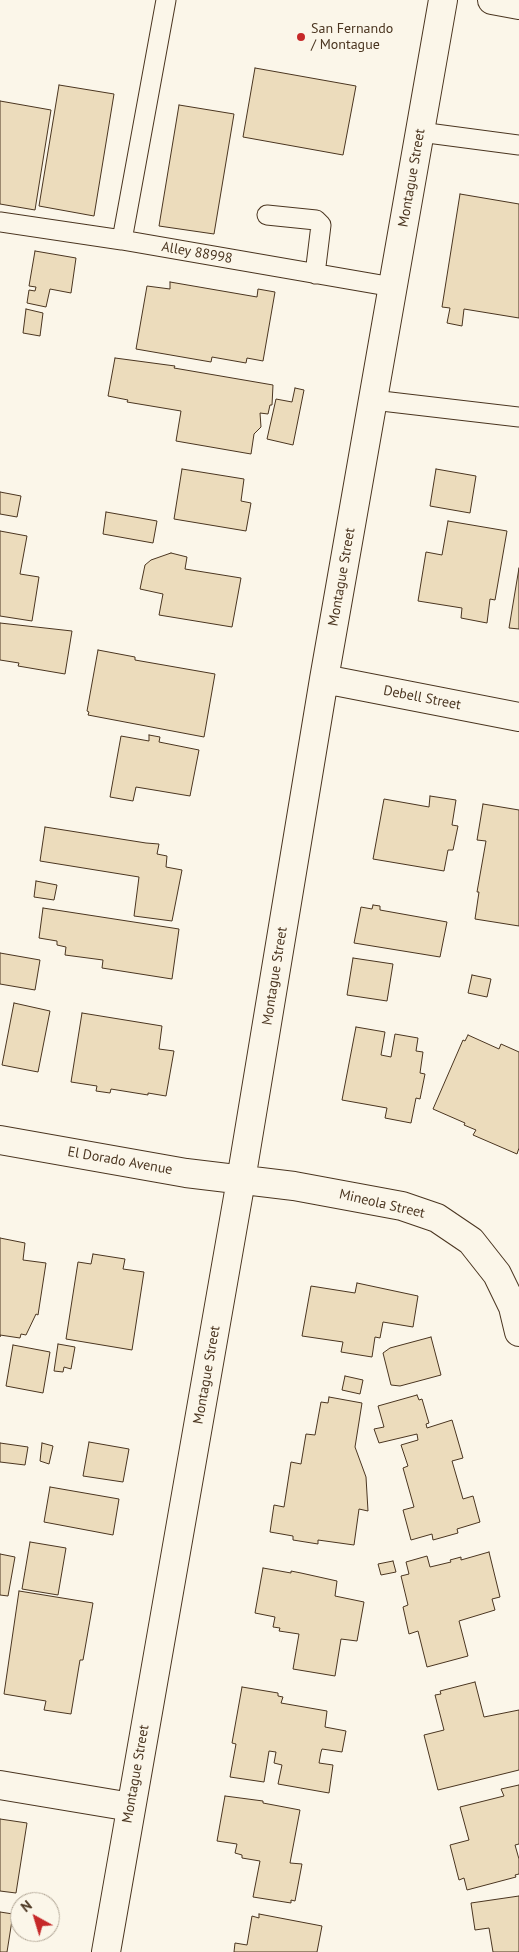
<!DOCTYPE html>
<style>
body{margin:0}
#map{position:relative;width:519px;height:1952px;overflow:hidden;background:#fbf6e9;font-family:"PT Sans",sans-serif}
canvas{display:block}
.north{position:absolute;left:10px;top:1892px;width:50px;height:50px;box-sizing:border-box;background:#fbf6e9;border:1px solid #b4a999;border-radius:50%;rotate:321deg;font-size:14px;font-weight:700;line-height:20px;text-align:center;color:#4a3520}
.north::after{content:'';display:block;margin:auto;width:18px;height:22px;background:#c62828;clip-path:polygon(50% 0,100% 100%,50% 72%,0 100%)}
</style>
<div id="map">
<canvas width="519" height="1952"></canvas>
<div class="north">N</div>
</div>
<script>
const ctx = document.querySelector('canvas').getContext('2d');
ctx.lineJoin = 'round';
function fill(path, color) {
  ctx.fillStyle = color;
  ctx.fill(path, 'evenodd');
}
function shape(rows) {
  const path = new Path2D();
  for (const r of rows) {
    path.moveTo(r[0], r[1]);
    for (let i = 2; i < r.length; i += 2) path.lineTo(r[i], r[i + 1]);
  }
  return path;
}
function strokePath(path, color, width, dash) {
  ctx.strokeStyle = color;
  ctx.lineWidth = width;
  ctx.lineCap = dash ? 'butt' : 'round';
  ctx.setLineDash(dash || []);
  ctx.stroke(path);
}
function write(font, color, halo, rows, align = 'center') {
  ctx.font = font + ' "PT Sans",sans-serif';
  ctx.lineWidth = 4;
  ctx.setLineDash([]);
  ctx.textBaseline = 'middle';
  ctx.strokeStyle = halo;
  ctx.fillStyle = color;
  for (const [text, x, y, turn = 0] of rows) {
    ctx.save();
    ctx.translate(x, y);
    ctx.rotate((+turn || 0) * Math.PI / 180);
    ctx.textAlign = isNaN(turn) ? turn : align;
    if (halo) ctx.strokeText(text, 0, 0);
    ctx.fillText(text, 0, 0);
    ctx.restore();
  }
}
const building = shape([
 [255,68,356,86,343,155,243,137,255,68],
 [59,85,114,94,94,216,39,206,59,85],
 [0,101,51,110,35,210,0,204,0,101],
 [179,105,234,114,214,234,159,226,179,105],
 [460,194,519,204,519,318,464,309,462,326,447,323,450,308,442,307,460,194],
 [35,251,76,258,71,293,50,289,46,307,27,303,29,290,35,291,36,287,29,286,35,251],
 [170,282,257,297,258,289,275,292,263,361,247,358,246,363,212,357,211,362,136,349,147,286,170,289,170,282],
 [26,309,43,313,40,336,23,333,26,309],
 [115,358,175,366,174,368,273,385,272,405,270,405,268,414,260,413,261,427,254,434,251,454,176,441,181,411,127,402,128,400,108,396,115,358],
 [295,388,304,390,293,445,267,439,276,399,292,402,295,388],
 [182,469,244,479,241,501,251,503,246,531,174,519,182,469],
 [436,469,476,476,470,513,430,506,436,469],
 [0,492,21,496,17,517,0,514,0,492],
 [106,512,157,521,153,543,103,534,106,512],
 [448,521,507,531,495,600,490,599,487,623,461,618,462,608,418,601,426,552,442,555,448,521],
 [0,531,27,536,20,574,39,577,32,621,0,616,0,531],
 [171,553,187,557,185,569,241,578,232,627,159,615,163,594,140,589,145,565,151,560,171,553],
 [519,568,519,629,509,628,519,568],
 [0,623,72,631,65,674,18,666,19,663,0,660,0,623],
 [98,650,135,657,135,660,215,674,204,737,88,715,89,712,87,711,98,650],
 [149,735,160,737,159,742,199,750,190,796,136,787,133,801,110,797,121,736,149,741,149,735],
 [430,796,456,800,452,825,458,826,453,850,448,850,444,871,373,859,384,799,429,807,430,796],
 [483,804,519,810,519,926,475,919,479,892,477,892,486,841,477,840,483,804],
 [45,827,146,843,159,844,157,854,167,856,166,867,182,870,172,921,134,916,139,877,40,861,45,827],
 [36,881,57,885,54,900,34,897,36,881],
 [373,905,380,906,380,910,447,922,440,957,354,943,361,907,372,909,373,905],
 [43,908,179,929,172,979,102,968,103,960,65,955,66,947,57,945,57,941,39,938,43,908],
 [0,953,40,960,35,990,0,984,0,953],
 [353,958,393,964,387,1001,347,995,353,958],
 [472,975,491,979,487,997,468,993,472,975],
 [14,1003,50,1011,38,1072,2,1065,14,1003],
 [82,1013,162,1026,159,1049,174,1051,166,1096,148,1093,148,1095,111,1089,110,1093,96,1091,97,1086,71,1082,82,1013],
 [356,1027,385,1032,381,1055,391,1057,395,1034,418,1038,416,1051,423,1052,420,1073,425,1074,420,1099,416,1098,411,1123,385,1118,387,1108,342,1100,356,1027],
 [468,1035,499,1049,501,1044,519,1052,519,1148,517,1154,473,1135,476,1130,464,1125,465,1123,433,1109,463,1040,465,1041,468,1035],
 [0,1238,25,1243,23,1260,46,1263,38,1315,36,1314,26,1335,21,1334,20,1338,0,1335,0,1337,0,1238],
 [93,1254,125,1259,123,1269,144,1272,132,1350,66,1339,78,1262,91,1264,93,1254],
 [357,1283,418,1296,413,1327,383,1322,380,1338,375,1337,372,1357,341,1352,343,1342,302,1336,311,1286,355,1293,357,1283],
 [431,1337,441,1375,400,1386,391,1385,383,1353,390,1348,431,1337],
 [58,1344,75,1347,71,1369,64,1367,63,1372,54,1371,58,1344],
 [13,1345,50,1352,43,1393,6,1386,13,1345],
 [345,1376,363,1380,360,1394,342,1390,345,1376],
 [417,1395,419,1400,422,1399,429,1423,426,1424,427,1428,452,1420,463,1458,452,1461,463,1499,473,1496,480,1522,457,1529,458,1533,433,1540,432,1534,411,1540,403,1510,414,1507,403,1468,408,1466,401,1445,418,1440,417,1434,379,1443,374,1429,384,1427,378,1406,417,1395],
 [329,1397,362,1403,355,1447,366,1477,368,1511,359,1509,354,1545,318,1540,318,1544,293,1540,293,1536,270,1532,274,1505,284,1507,291,1462,301,1464,306,1434,315,1435,321,1402,328,1403,329,1397],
 [89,1442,129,1449,123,1482,83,1476,89,1442],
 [0,1443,28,1447,25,1465,0,1462,0,1443],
 [42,1443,53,1446,49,1464,40,1461,42,1443],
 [50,1487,119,1499,113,1535,44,1522,50,1487],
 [30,1542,66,1548,58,1595,22,1589,30,1542],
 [489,1552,500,1597,492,1599,495,1610,459,1621,468,1656,427,1667,418,1631,409,1634,403,1607,408,1605,401,1576,409,1574,406,1562,427,1556,430,1567,451,1562,450,1560,461,1557,461,1560,489,1552],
 [0,1554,15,1557,8,1596,0,1595,0,1554],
 [393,1561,396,1572,381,1575,378,1564,393,1561],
 [263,1568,291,1573,291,1571,301,1573,337,1581,335,1596,364,1602,357,1641,341,1639,335,1676,293,1669,299,1634,279,1631,280,1628,273,1627,275,1617,255,1613,263,1568],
 [19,1591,93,1603,83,1660,80,1660,71,1714,44,1710,46,1701,4,1694,19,1591],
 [475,1682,484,1717,519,1710,519,1770,438,1790,424,1735,444,1730,435,1695,441,1694,440,1691,475,1682],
 [242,1687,278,1693,278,1696,283,1697,281,1703,327,1711,325,1727,346,1731,342,1752,322,1749,321,1752,319,1763,333,1765,329,1793,278,1784,282,1765,274,1763,276,1752,269,1751,264,1782,230,1777,236,1744,232,1743,242,1687],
 [519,1785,519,1844,515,1845,519,1859,519,1874,515,1875,516,1877,467,1890,464,1878,459,1880,450,1845,469,1840,460,1807,504,1796,501,1789,519,1785],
 [225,1796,263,1801,263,1803,300,1810,290,1863,302,1864,295,1901,291,1900,291,1903,253,1897,260,1861,242,1858,242,1855,235,1853,237,1844,217,1841,225,1796],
 [0,1819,27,1823,16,1893,0,1891,0,1819],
 [519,1896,519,1952,493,1952,489,1928,475,1930,471,1903,519,1896],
 [0,1912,13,1914,7,1952,0,1952,0,1912],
 [259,1914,322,1926,317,1952,234,1952,235,1943,247,1945,252,1916,259,1918,259,1914]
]);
const service = shape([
 [420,132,519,145],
 [267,215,316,220,321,225,315,274],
 [0,222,122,240,393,287],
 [122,240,166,0],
 [373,400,519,417]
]);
const minor = shape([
 [324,679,519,717],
 [0,1140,186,1173,294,1186,402,1206,437,1218,471,1241,497,1274,513,1307,519,1332],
 [0,1785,131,1807],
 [106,1952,241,1180,324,679,443,0]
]);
const primary = shape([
 [492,0,519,5]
]);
const markers = [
 [301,37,5,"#c62828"]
];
const poiNames = [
 ["San Fernando",311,29],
 ["/ Montague",311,45]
];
const streetNames = [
 ["Montague Street",412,178,-80],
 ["Alley 88998",197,253,10],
 ["Montague Street",342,577,-80],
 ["Debell Street",422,698,11],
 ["Montague Street",275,976,-81],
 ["El Dorado Avenue",120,1161,10],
 ["Mineola Street",382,1204,13],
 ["Montague Street",207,1375,-80],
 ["Montague Street",136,1774,-80]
];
fill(building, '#ecdcbc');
strokePath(building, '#4a3520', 1);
strokePath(service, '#4a3520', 21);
strokePath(minor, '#4a3520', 30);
strokePath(primary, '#4a3520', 30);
strokePath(service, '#fbf6e9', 19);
strokePath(minor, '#fbf6e9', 28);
strokePath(primary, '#fbf6e9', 28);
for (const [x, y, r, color] of markers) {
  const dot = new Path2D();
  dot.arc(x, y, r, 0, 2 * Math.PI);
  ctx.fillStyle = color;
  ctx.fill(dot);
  strokePath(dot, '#fbf6e9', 2);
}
write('14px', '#4a3520', '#fbf6e9', poiNames, 'left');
write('14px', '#4a3520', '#fbf6e9', streetNames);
</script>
